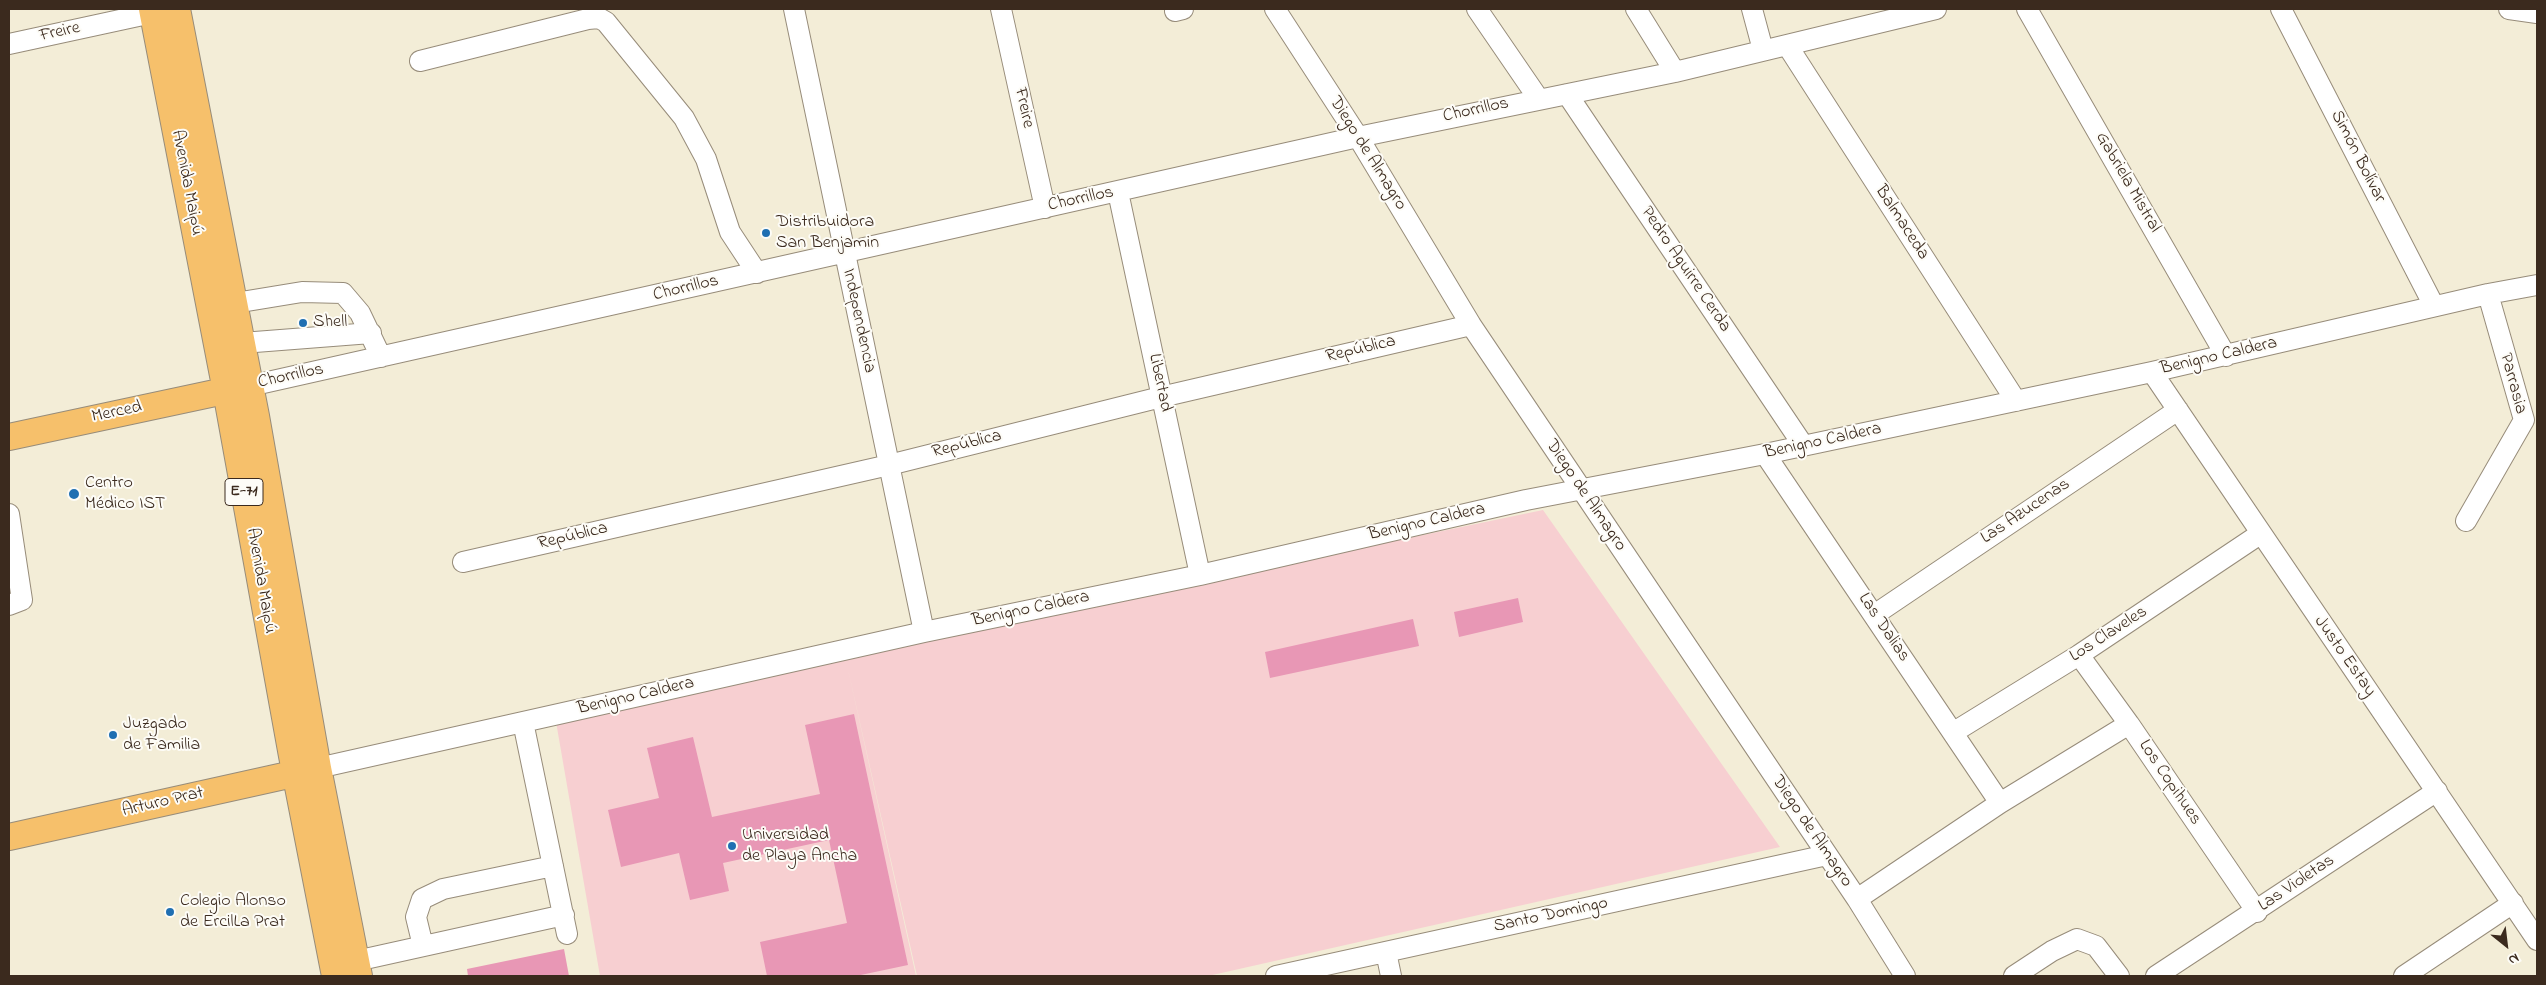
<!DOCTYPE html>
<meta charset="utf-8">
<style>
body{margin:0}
#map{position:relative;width:2546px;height:985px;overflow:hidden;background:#f3edd7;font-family:"Indie Flower",sans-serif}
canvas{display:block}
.frame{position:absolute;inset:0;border:10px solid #3b2a1e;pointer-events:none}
.north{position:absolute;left:2481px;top:920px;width:50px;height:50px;-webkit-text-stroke:4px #fdfcf7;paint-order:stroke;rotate:151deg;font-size:14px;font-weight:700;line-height:20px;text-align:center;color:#3b2a1e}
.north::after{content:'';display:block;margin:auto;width:18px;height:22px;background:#3b2a1e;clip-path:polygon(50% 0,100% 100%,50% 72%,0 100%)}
</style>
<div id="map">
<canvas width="2546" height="985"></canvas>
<div class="frame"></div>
<div class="north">N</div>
</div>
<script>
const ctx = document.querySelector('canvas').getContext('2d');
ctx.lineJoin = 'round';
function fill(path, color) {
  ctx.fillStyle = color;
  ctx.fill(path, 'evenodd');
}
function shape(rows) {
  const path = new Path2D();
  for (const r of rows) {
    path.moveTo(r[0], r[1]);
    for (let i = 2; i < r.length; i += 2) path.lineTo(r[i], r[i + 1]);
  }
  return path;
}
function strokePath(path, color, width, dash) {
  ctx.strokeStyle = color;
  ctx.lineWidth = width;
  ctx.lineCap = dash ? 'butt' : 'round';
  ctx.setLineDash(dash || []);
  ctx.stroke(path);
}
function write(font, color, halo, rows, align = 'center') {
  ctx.font = font + ' "Indie Flower",sans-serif';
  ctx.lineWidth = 4;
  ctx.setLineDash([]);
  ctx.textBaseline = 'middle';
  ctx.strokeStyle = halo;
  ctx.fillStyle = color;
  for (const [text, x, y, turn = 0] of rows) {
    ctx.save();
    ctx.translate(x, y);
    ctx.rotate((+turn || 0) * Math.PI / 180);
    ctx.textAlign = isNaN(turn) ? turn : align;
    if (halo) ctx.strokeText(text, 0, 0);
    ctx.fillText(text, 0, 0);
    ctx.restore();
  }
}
const built = shape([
 [1543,510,1780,847,1208,976,917,976,847,665,916,976,600,976,555,716]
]);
const building = shape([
 [1518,598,1523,622,1459,637,1454,612],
 [1413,619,1419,646,1270,678,1265,652],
 [854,714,908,965,856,976,767,976,760,942,847,923,829,840,723,863,729,891,690,900,679,853,621,867,608,810,659,798,647,748,693,737,712,817,820,794,805,725],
 [564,949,569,976,468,976,467,969]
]);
const minor = shape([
 [794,9,924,632],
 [1001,9,1045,208],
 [1275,9,1358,137,1471,325,1857,899,1905,976],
 [1477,9,1538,98],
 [1636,9,1675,72],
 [1752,9,1763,50],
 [2027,9,2226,356],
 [2281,9,2434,306],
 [2509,9,2537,13],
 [1175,11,1183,9],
 [9,44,166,10],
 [1787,45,2016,401],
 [420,61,588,19,599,18,606,22,684,118,706,159,730,232,757,273],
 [1567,94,1803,445],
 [1118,192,1200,575],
 [235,303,302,292,343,293,360,313,381,357],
 [242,343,371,333],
 [2152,372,2537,940],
 [250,386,1358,137,1675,72,1936,9],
 [1765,454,2000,803],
 [9,514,22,600,9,605],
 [2466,521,2524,420,2488,294],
 [463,562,889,465,1161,397,1471,325],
 [1874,615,2178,410],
 [2079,655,2129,724,2257,912],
 [523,722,567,934],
 [1954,732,2079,655,2260,534],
 [318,768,924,632,1200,575,1526,500,1765,454,2152,372,2488,294,2537,285],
 [1857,899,2000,803,2129,724],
 [423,946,416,917,422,899,443,889,553,866],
 [1386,952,1391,976],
 [356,961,564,915],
 [1276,976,1827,855],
 [2014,976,2052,951,2077,939,2096,946,2119,976],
 [2156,976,2437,791],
 [2404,976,2513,903]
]);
const major = shape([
 [152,9,226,391,292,756,335,976],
 [177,9,256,416,318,768,359,976],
 [9,437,243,387],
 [9,837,311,770]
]);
const markers = [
 [766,233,5,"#1f6fb2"],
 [303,323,5,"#1f6fb2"],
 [74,494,6,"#1f6fb2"],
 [113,735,5,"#1f6fb2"],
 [732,846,5,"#1f6fb2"],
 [170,912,5,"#1f6fb2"]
];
const shields = [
 [244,492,38]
];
const shieldNames = [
 ["E-71",244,492]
];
const streetNames = [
 ["Freire",60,33,-12],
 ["Freire",1023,108,78],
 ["Chorrillos",1476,111,-12],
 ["Diego de Almagro",1367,154,58],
 ["Simón Bolívar",2357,157,63],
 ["Avenida Maipú",186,183,79],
 ["Gabriela Mistral",2127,183,60],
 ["Chorrillos",1081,200,-12],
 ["Balmaceda",1901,223,57],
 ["Pedro Aguirre Cerda",1685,270,56],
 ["Chorrillos",686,289,-13],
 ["Independencia",858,321,78],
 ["República",1361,350,-13],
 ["Benigno Caldera",2219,357,-13],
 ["Chorrillos",291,377,-12],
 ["Libertad",1159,383,78],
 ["Parrasia",2512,384,75],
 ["Merced",117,413,-12],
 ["Benigno Caldera",1823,442,-12],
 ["República",967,445,-14],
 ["Diego de Almagro",1585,496,56],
 ["Las Azucenas",2026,512,-34],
 ["Benigno Caldera",1427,523,-13],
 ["República",573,537,-13],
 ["Avenida Maipú",260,581,80],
 ["Benigno Caldera",1031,610,-12],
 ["Las Dalias",1883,628,56],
 ["Los Claveles",2109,635,-33],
 ["Justo Estay",2344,657,55],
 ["Benigno Caldera",636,697,-13],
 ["Los Copihues",2169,783,56],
 ["Arturo Prat",163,803,-13],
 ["Diego de Almagro",1811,832,56],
 ["Las Violetas",2297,884,-34],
 ["Santo Domingo",1551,916,-12]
];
const poiNames = [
 ["Distribuidora",776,223],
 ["San Benjamin",776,244],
 ["Shell",313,323],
 ["Centro",85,484],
 ["Médico IST",85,505],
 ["Juzgado",123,725],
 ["de Familia",123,746],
 ["Universidad",742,836],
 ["de Playa Ancha",742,857],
 ["Colegio Alonso",180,902],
 ["de ErcilLa Prat",180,923]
];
fill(built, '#f7cfd1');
fill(building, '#e897b5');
strokePath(minor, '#978c7a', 22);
strokePath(major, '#978c7a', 28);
strokePath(minor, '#fff', 20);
strokePath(major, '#f6c06b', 26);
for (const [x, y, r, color] of markers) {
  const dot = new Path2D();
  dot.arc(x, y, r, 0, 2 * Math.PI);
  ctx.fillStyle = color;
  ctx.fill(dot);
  strokePath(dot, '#fdfcf7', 2);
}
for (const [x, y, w] of shields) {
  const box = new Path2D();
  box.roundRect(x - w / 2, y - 13.5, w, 27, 4);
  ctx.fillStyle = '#fdfcf7';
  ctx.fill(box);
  strokePath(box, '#3b2a1e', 1);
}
write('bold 16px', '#3b2a1e', null, shieldNames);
write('18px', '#3b2a1e', '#fdfcf7', streetNames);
write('18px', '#3b2a1e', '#fdfcf7', poiNames, 'left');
</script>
